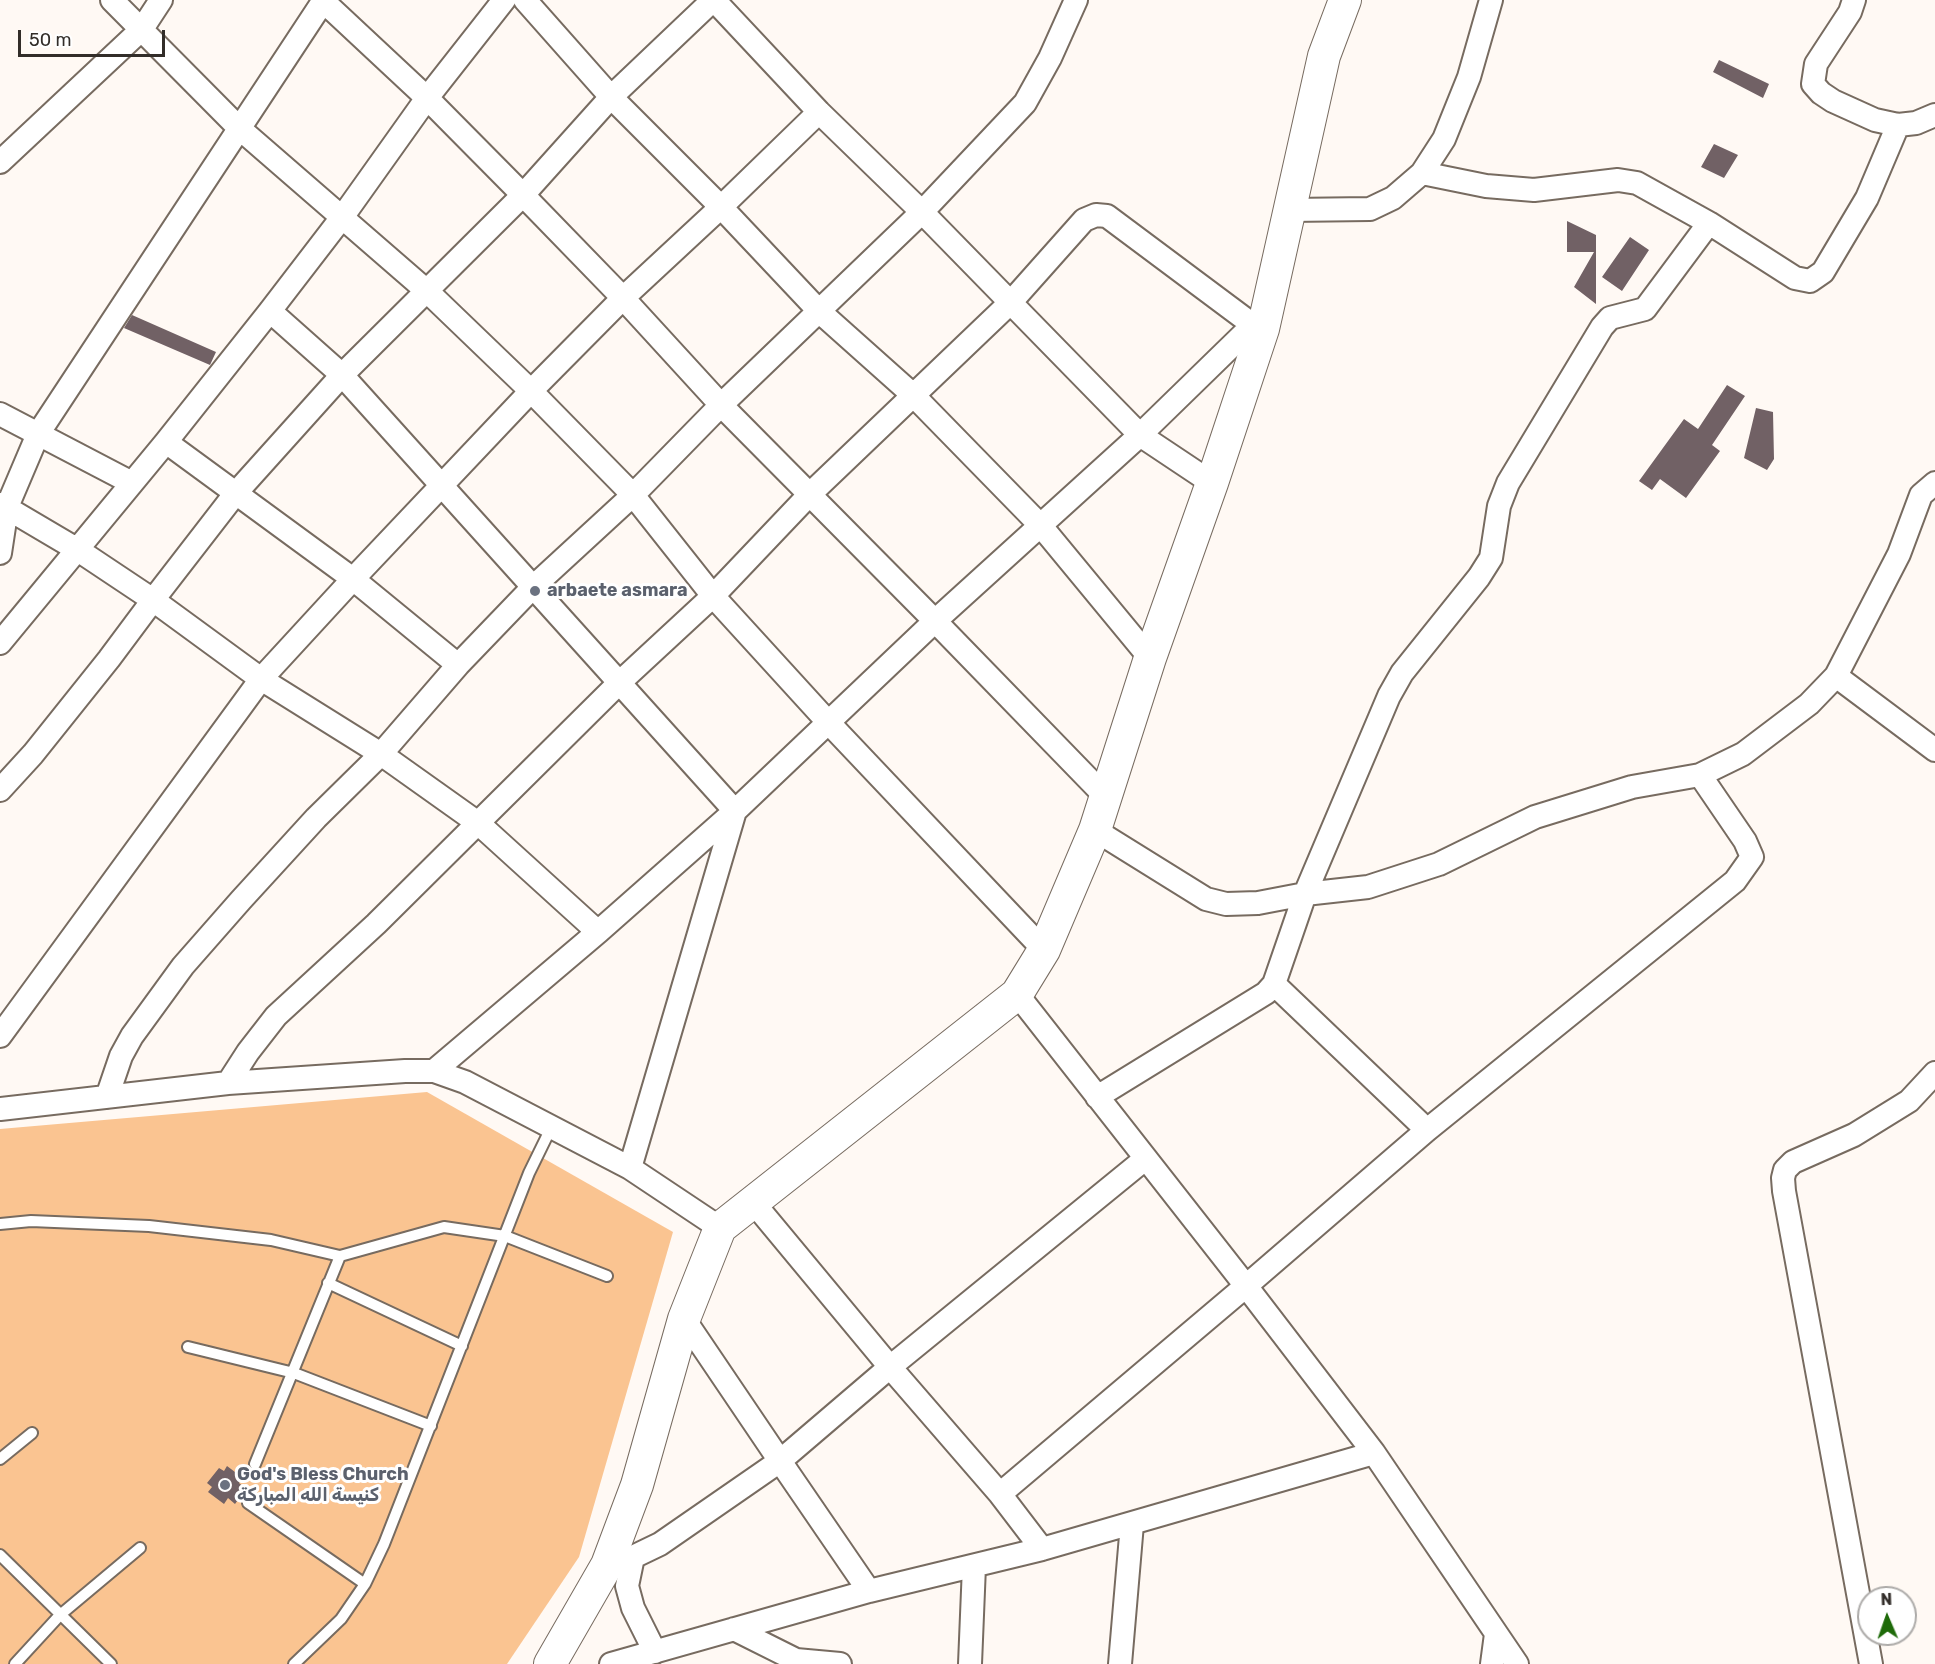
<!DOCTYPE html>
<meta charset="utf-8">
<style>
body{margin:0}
#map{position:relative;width:1935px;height:1664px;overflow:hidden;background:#fff9f4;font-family:Rubik,sans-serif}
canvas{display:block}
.north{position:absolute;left:1857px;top:1586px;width:60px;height:60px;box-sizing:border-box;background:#fff;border:2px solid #adaba9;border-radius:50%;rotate:358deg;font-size:16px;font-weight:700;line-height:24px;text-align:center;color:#322d29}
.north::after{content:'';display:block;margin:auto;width:21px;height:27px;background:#1e6a09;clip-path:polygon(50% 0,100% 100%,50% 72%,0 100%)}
.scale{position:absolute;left:18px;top:30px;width:147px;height:27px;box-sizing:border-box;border:3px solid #322d29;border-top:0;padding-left:8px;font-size:18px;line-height:21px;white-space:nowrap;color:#322d29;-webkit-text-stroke:4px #fff;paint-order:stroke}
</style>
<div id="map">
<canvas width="1935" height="1664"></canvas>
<div class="north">N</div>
<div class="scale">50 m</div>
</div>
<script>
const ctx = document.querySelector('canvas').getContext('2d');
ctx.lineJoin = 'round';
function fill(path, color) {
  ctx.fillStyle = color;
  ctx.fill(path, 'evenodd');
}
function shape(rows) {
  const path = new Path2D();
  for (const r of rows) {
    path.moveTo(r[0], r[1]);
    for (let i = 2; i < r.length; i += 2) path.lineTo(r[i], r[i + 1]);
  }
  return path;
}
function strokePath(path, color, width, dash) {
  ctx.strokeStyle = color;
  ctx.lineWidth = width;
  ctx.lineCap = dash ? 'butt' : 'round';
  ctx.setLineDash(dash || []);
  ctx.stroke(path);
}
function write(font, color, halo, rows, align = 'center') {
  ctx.font = font + ' Rubik,Cairo,sans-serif';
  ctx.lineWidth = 6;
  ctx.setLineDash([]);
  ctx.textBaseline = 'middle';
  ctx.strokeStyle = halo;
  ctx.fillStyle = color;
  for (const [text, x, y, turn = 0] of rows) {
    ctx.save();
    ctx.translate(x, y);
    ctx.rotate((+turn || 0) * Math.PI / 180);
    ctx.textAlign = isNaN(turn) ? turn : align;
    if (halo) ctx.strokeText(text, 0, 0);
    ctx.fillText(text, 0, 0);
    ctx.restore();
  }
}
const green = shape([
 [427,1092,673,1232,579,1557,507,1664,0,1664,0,1129]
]);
const building = shape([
 [1719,60,1769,84,1763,98,1713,72],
 [1714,144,1738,155,1724,178,1701,167],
 [1567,221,1596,235,1596,304,1574,287,1594,252,1567,252],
 [1630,237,1649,250,1622,291,1602,277],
 [132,315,216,352,210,365,124,328],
 [1727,385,1745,396,1712,445,1720,451,1686,498,1660,479,1652,490,1639,481,1684,419,1698,429],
 [1756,408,1773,412,1774,459,1767,470,1744,458],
 [227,1466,243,1478,239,1483,246,1489,235,1504,228,1498,224,1504,208,1492,212,1487,207,1483,219,1468,224,1471]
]);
const lane = shape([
 [0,1224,31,1221,149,1226,271,1240,340,1256,444,1227,505,1236,607,1276],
 [328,1283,462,1346],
 [188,1347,294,1373,431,1426],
 [0,1459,32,1433],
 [255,1464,340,1256],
 [248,1503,365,1584],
 [0,1555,111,1664],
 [15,1664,60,1615,140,1548],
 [294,1664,341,1619,365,1584,384,1544,529,1173,551,1128]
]);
const street = shape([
 [112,0,239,128,428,292,531,391,633,495,713,596,828,722,1044,950],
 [322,0,427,98,523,195,623,298,721,405,935,621,1106,797],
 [525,0,611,97,721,207,820,312,913,395,1041,526,1150,658],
 [714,0,819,112,922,212,1140,435,1212,483],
 [1898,125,1916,123,1935,115],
 [0,162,142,29,161,0],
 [1422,173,1486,186,1534,190,1618,180,1637,183,1709,223,1795,278,1810,281,1823,272,1867,198,1898,125,1875,120,1833,101,1821,93,1813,84,1816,64,1850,12,1854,0],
 [1289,210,1370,209,1393,198,1422,173,1444,139,1469,77,1491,0],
 [270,311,342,375,735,811,630,1168],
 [0,414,132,483],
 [166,442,353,579,458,665],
 [0,504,78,550,153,600,261,679,381,754,478,823,598,932],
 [0,553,7,507,38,434,324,0],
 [0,643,166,442,270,311,343,216,427,98,504,0],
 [1836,676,1935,750],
 [0,790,33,754,109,659,153,600,235,494,342,375,523,195,611,97,713,0],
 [1095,830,1206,899,1226,904,1258,903,1305,894,1368,887,1439,864,1535,817,1632,787,1700,775,1743,754,1809,704,1836,676,1899,554,1921,495,1935,483],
 [1274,984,1427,1130],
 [1017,994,1246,1286,1000,1494,1042,1549],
 [0,1036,261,679,353,579,531,391,623,298,721,207,819,112],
 [434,1071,598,932,735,811,935,621,1140,435,1253,325,1263,329],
 [228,1083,248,1052,276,1016,376,924,619,683,713,596,809,495,1011,302,1084,220,1096,215,1107,216,1253,325],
 [107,1097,121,1056,132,1036,183,966,241,900,316,818,381,754,458,665,533,587,633,495,721,405,922,212,1025,103,1050,58,1076,0],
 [1097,1097,1266,993,1274,984,1305,894,1389,696,1402,673,1479,577,1491,558,1499,506,1508,483,1602,327,1610,318,1645,309,1709,223],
 [0,1109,228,1083,405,1071,434,1071,465,1082,630,1168,720,1228],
 [684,1319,780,1461,890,1367,753,1202],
 [1374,1453,1246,1286,1427,1130,1735,881,1752,857,1745,841,1700,775],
 [1000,1494,890,1367,1145,1159],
 [633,1557,627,1586,633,1608,655,1652],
 [607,1565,633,1557,660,1544,780,1461,869,1591],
 [734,1629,796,1660,840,1664],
 [611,1664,869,1591,1042,1549,1374,1453,1517,1664],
 [970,1664,974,1566],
 [1120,1664,1132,1524],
 [1492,1664,1496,1634],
 [1871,1664,1784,1191,1783,1178,1785,1170,1793,1162,1854,1135,1909,1101,1935,1073]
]);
const secondary = shape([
 [550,1664,607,1565,637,1485,684,1319,720,1228,1017,994,1044,950,1095,830,1150,658,1212,483,1263,329,1324,56,1345,0]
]);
const markers = [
 [535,591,6,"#6b7280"],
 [225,1485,6,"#6b7280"]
];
const worshipNames = [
 ["arbaete asmara",547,591],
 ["God's Bless Church",237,1475],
 ["كنيسة الله المباركة",237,1496]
];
fill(green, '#fac491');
fill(building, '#716165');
strokePath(lane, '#776b60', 14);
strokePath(street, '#776b60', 26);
strokePath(secondary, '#776b60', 34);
strokePath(lane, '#fff', 10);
strokePath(street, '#fff', 22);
strokePath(secondary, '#fff', 32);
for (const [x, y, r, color] of markers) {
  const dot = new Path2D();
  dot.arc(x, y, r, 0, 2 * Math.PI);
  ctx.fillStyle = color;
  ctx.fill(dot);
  strokePath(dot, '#fff', 2);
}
write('bold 18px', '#5b616d', '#fff', worshipNames, 'left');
</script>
